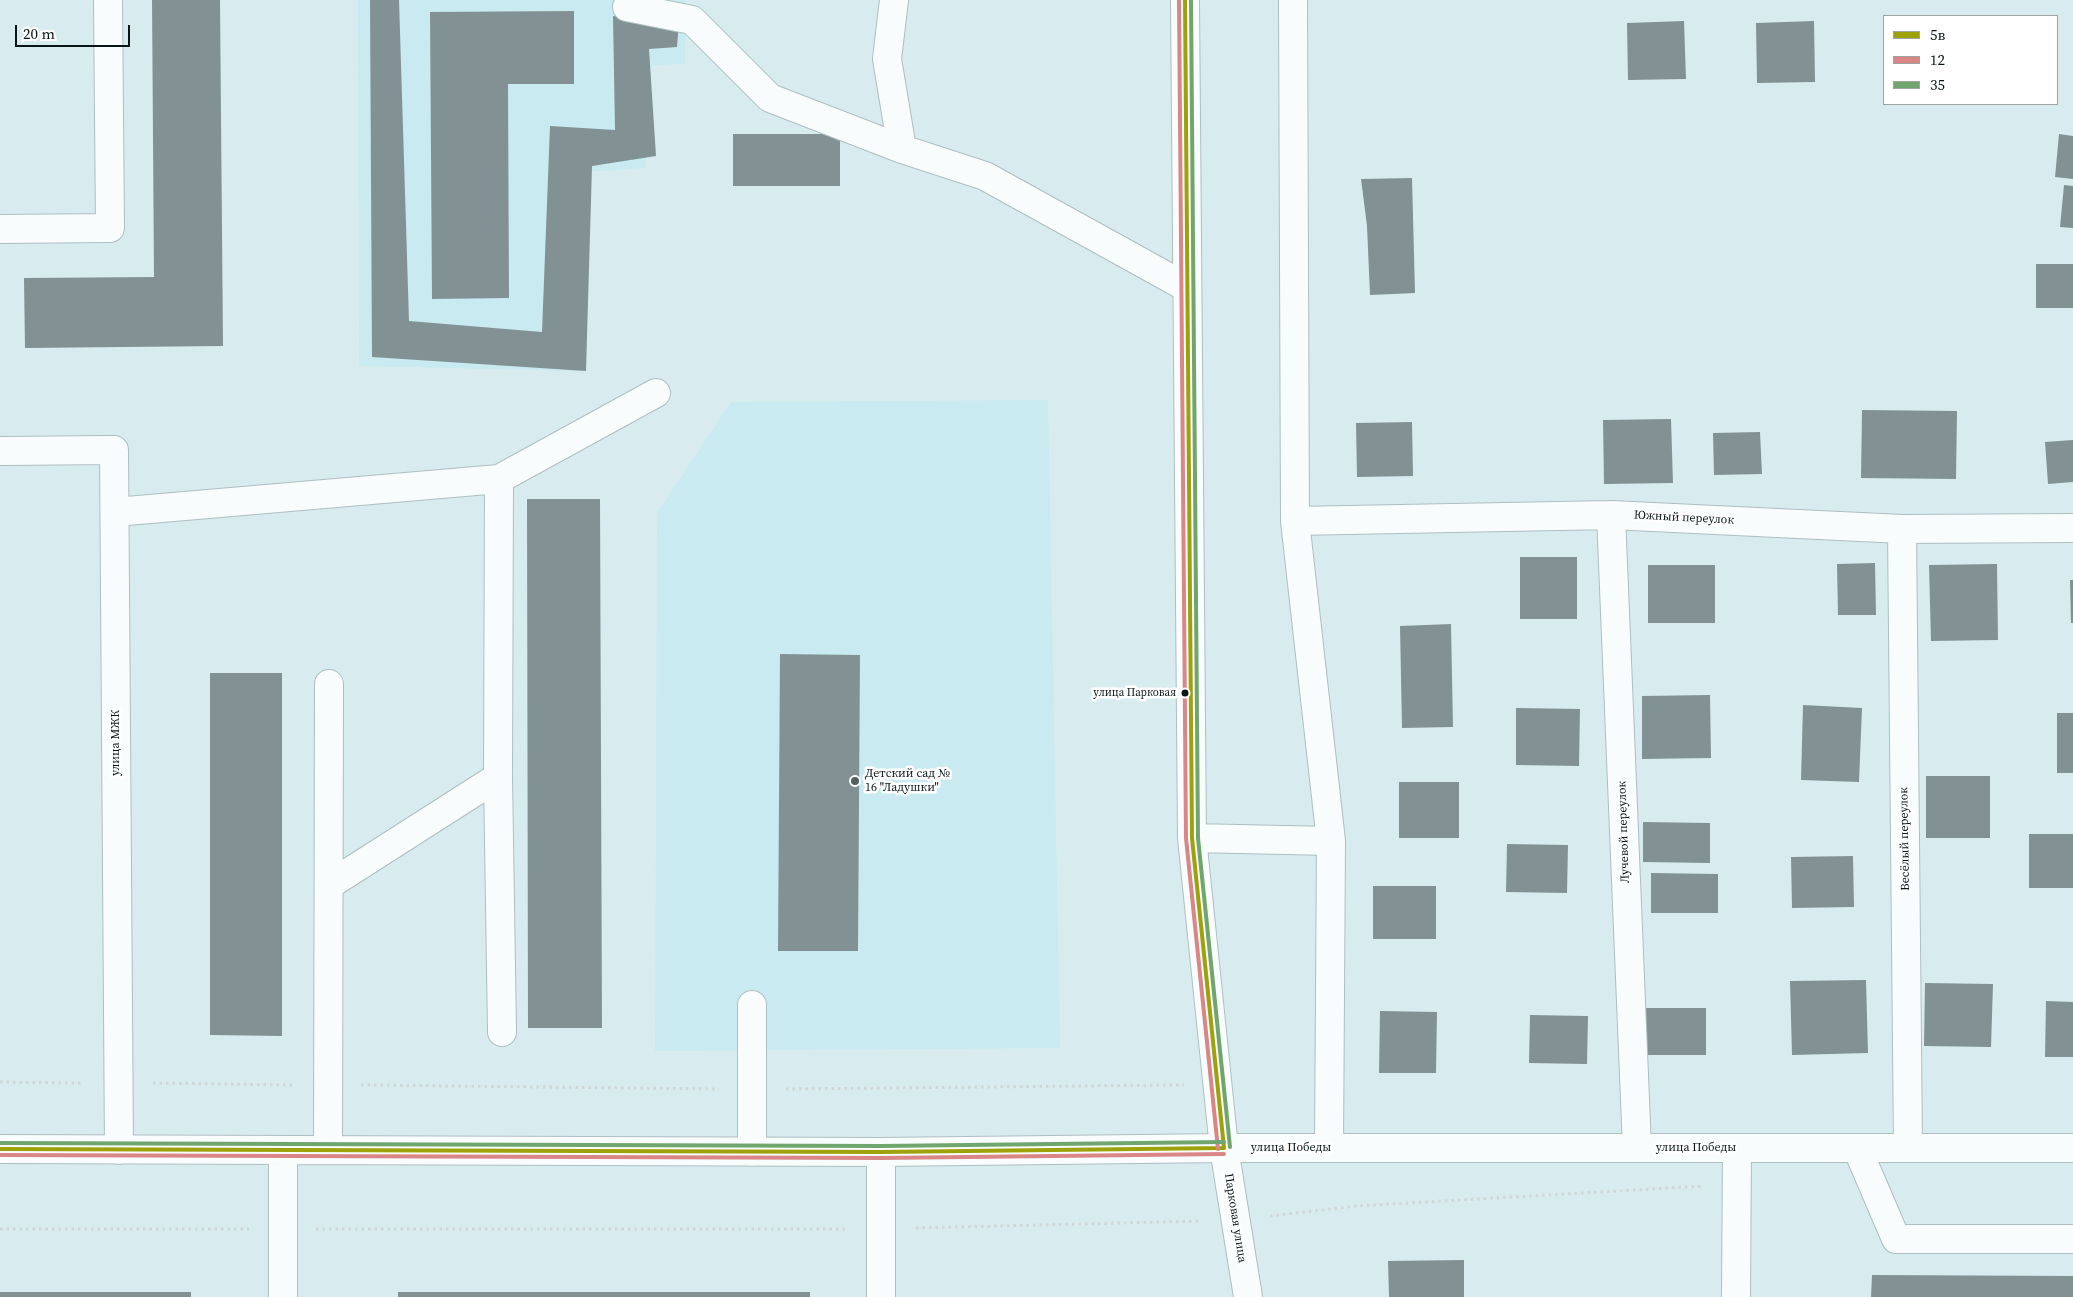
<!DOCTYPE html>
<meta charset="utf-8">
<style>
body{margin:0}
#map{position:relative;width:2073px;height:1297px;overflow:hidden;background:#d8ecef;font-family:"Source Serif 4",serif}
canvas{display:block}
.legend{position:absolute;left:1883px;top:15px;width:175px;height:90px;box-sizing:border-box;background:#fff;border:1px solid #9da2a3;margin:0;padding:6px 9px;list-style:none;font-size:15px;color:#091618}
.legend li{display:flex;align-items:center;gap:10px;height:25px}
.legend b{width:25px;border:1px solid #9da2a3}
.scale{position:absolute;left:15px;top:25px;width:115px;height:22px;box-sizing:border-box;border:2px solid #091618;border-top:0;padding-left:6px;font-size:15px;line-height:18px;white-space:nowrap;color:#091618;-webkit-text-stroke:4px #fff;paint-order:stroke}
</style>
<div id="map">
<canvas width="2073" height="1297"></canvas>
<ul class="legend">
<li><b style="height:6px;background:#9da20a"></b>5в</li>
<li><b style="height:6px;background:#da8586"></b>12</li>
<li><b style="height:6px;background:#70a66e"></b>35</li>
</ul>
<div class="scale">20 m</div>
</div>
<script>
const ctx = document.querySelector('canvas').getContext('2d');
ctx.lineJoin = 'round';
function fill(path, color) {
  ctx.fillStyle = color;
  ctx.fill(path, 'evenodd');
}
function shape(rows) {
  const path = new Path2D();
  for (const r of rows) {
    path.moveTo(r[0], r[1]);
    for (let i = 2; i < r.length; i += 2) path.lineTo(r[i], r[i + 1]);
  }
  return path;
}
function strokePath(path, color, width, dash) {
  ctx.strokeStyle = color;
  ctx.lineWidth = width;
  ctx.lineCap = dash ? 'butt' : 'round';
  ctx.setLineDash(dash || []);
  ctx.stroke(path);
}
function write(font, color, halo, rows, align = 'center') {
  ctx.font = font + ' "Source Serif 4",serif';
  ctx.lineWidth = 5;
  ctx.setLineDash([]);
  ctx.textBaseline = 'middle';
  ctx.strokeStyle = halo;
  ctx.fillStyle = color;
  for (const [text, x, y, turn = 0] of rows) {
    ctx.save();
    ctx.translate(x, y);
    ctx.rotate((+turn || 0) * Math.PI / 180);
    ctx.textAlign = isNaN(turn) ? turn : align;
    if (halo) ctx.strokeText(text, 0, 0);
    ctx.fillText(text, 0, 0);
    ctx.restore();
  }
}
const built = shape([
 [358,0,685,0,685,64,651,65,645,168,586,172,578,371,359,366],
 [1048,400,1060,1048,655,1051,657,513,731,402]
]);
const building = shape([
 [152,0,220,0,223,346,25,348,24,278,154,277],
 [370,0,399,0,409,321,542,332,550,126,615,130,613,16,679,23,677,47,649,49,656,156,592,166,586,371,372,357],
 [574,11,574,84,508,84,509,298,432,299,430,12],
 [1684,21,1686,79,1628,80,1627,23],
 [1814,21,1815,82,1757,83,1756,23],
 [733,134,840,134,840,186,733,186],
 [2059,134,2073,136,2073,179,2055,177],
 [1412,178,1415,293,1370,295,1367,226,1361,179],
 [2064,185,2073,186,2073,228,2060,227],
 [2036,264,2073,264,2073,308,2036,308],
 [1862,410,1957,411,1956,479,1861,478],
 [1671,419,1673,483,1604,484,1603,420],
 [1412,422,1413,476,1357,477,1356,423],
 [1760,432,1762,474,1714,475,1713,433],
 [2073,440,2073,482,2048,484,2045,442],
 [527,499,600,499,602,1028,528,1028],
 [1520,557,1577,557,1577,619,1520,619],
 [1875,563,1876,615,1838,615,1837,564],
 [1997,564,1998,640,1931,641,1929,565],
 [1648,565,1715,565,1715,623,1648,623],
 [2070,580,2073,580,2073,623,2071,623],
 [1451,624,1453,727,1402,728,1400,626],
 [780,654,860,655,858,951,778,951],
 [210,673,282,673,282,1036,210,1035],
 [1710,695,1711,758,1642,759,1642,696],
 [1803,705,1862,708,1859,782,1801,780],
 [1516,708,1580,709,1579,766,1516,765],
 [2057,713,2073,713,2073,773,2057,773],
 [1926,776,1990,776,1990,838,1926,838],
 [1399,782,1459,782,1459,838,1399,838],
 [1643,822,1710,823,1710,863,1643,862],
 [2029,834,2073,834,2073,888,2029,888],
 [1507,844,1568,845,1567,893,1506,892],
 [1853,856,1854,907,1792,908,1791,857],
 [1651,873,1718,874,1718,913,1651,913],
 [1373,886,1436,886,1436,939,1373,939],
 [1866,980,1868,1053,1792,1055,1790,981],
 [1925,983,1993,984,1991,1047,1924,1046],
 [2046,1001,2073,1002,2073,1057,2045,1057],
 [1646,1008,1706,1008,1706,1055,1646,1055],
 [1380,1011,1437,1012,1436,1073,1379,1073],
 [1530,1015,1588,1016,1587,1064,1529,1063],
 [1464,1260,1464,1297,1389,1297,1388,1261],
 [1872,1275,2073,1276,2073,1297,1871,1297],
 [0,1292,191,1292,191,1297,0,1297],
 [398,1292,810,1292,810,1297,398,1297]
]);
const path = shape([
 [0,1082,84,1083],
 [153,1083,294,1085],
 [361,1085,719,1089],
 [786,1089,1184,1085],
 [1270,1216,1356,1206,1703,1186],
 [916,1228,1202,1221],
 [0,1229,249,1229],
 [316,1229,847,1229]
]);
const minor = shape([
 [894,0,887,59,902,149,985,176,1186,287],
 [1185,0,1192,838,1224,1148,1248,1297],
 [1293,0,1295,521,1331,841,1329,1148],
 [627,7,692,20,770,98,902,149],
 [0,229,110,228,108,0],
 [0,451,114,450,119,1150],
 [115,512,499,479,656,393],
 [1611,515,1637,1148],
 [1295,521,1611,515,1902,529,2073,528],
 [1902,529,1908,1148],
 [498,777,502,1032],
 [1192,838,1331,841],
 [329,885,498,777,499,479],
 [752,1005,752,1152],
 [1857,1148,1896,1239,2073,1239],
 [0,1149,881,1152,1224,1148,2073,1148],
 [328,1150,329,684],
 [881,1152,881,1297],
 [283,1297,283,1150],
 [1736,1297,1737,1148]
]);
const bus1 = shape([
 [1185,0,1192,838,1224,1148],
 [0,1149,881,1152,1224,1148]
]);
const bus2 = shape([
 [1179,0,1186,838,1218,1149],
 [0,1155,881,1158,1224,1154]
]);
const bus3 = shape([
 [1191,0,1198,838,1230,1147],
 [0,1143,881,1146,1224,1142]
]);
const markers = [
 [1185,693,4.5,"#091618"],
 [855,781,5,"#516163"]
];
const busNames = [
 ["улица Парковая",1176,693]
];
const streetNames = [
 ["Южный переулок",1684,518,3],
 ["улица МЖК",116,743,-90],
 ["Лучевой переулок",1624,832,-92],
 ["Весёлый переулок",1905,839,-91],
 ["улица Победы",1291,1148],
 ["улица Победы",1696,1148],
 ["Парковая улица",1235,1218,81]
];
const poiNames = [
 ["Детский сад №",865,774],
 ["16 \"Ладушки\"",865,788]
];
fill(built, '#c8eaf0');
fill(building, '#829294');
strokePath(minor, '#aebec1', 30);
strokePath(path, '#d0d6d7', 3, [2.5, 4]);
strokePath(minor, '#f9fcfd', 28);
strokePath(bus1, '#9da20a', 4);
strokePath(bus2, '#da8586', 4);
strokePath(bus3, '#70a66e', 4);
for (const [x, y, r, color] of markers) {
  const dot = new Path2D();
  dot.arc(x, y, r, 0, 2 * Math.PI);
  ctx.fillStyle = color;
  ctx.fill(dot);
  strokePath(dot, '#fff', 2);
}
write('11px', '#091618', '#fff', busNames, 'right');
write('12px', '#091618', '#fff', streetNames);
write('12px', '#091618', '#fff', poiNames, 'left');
</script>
